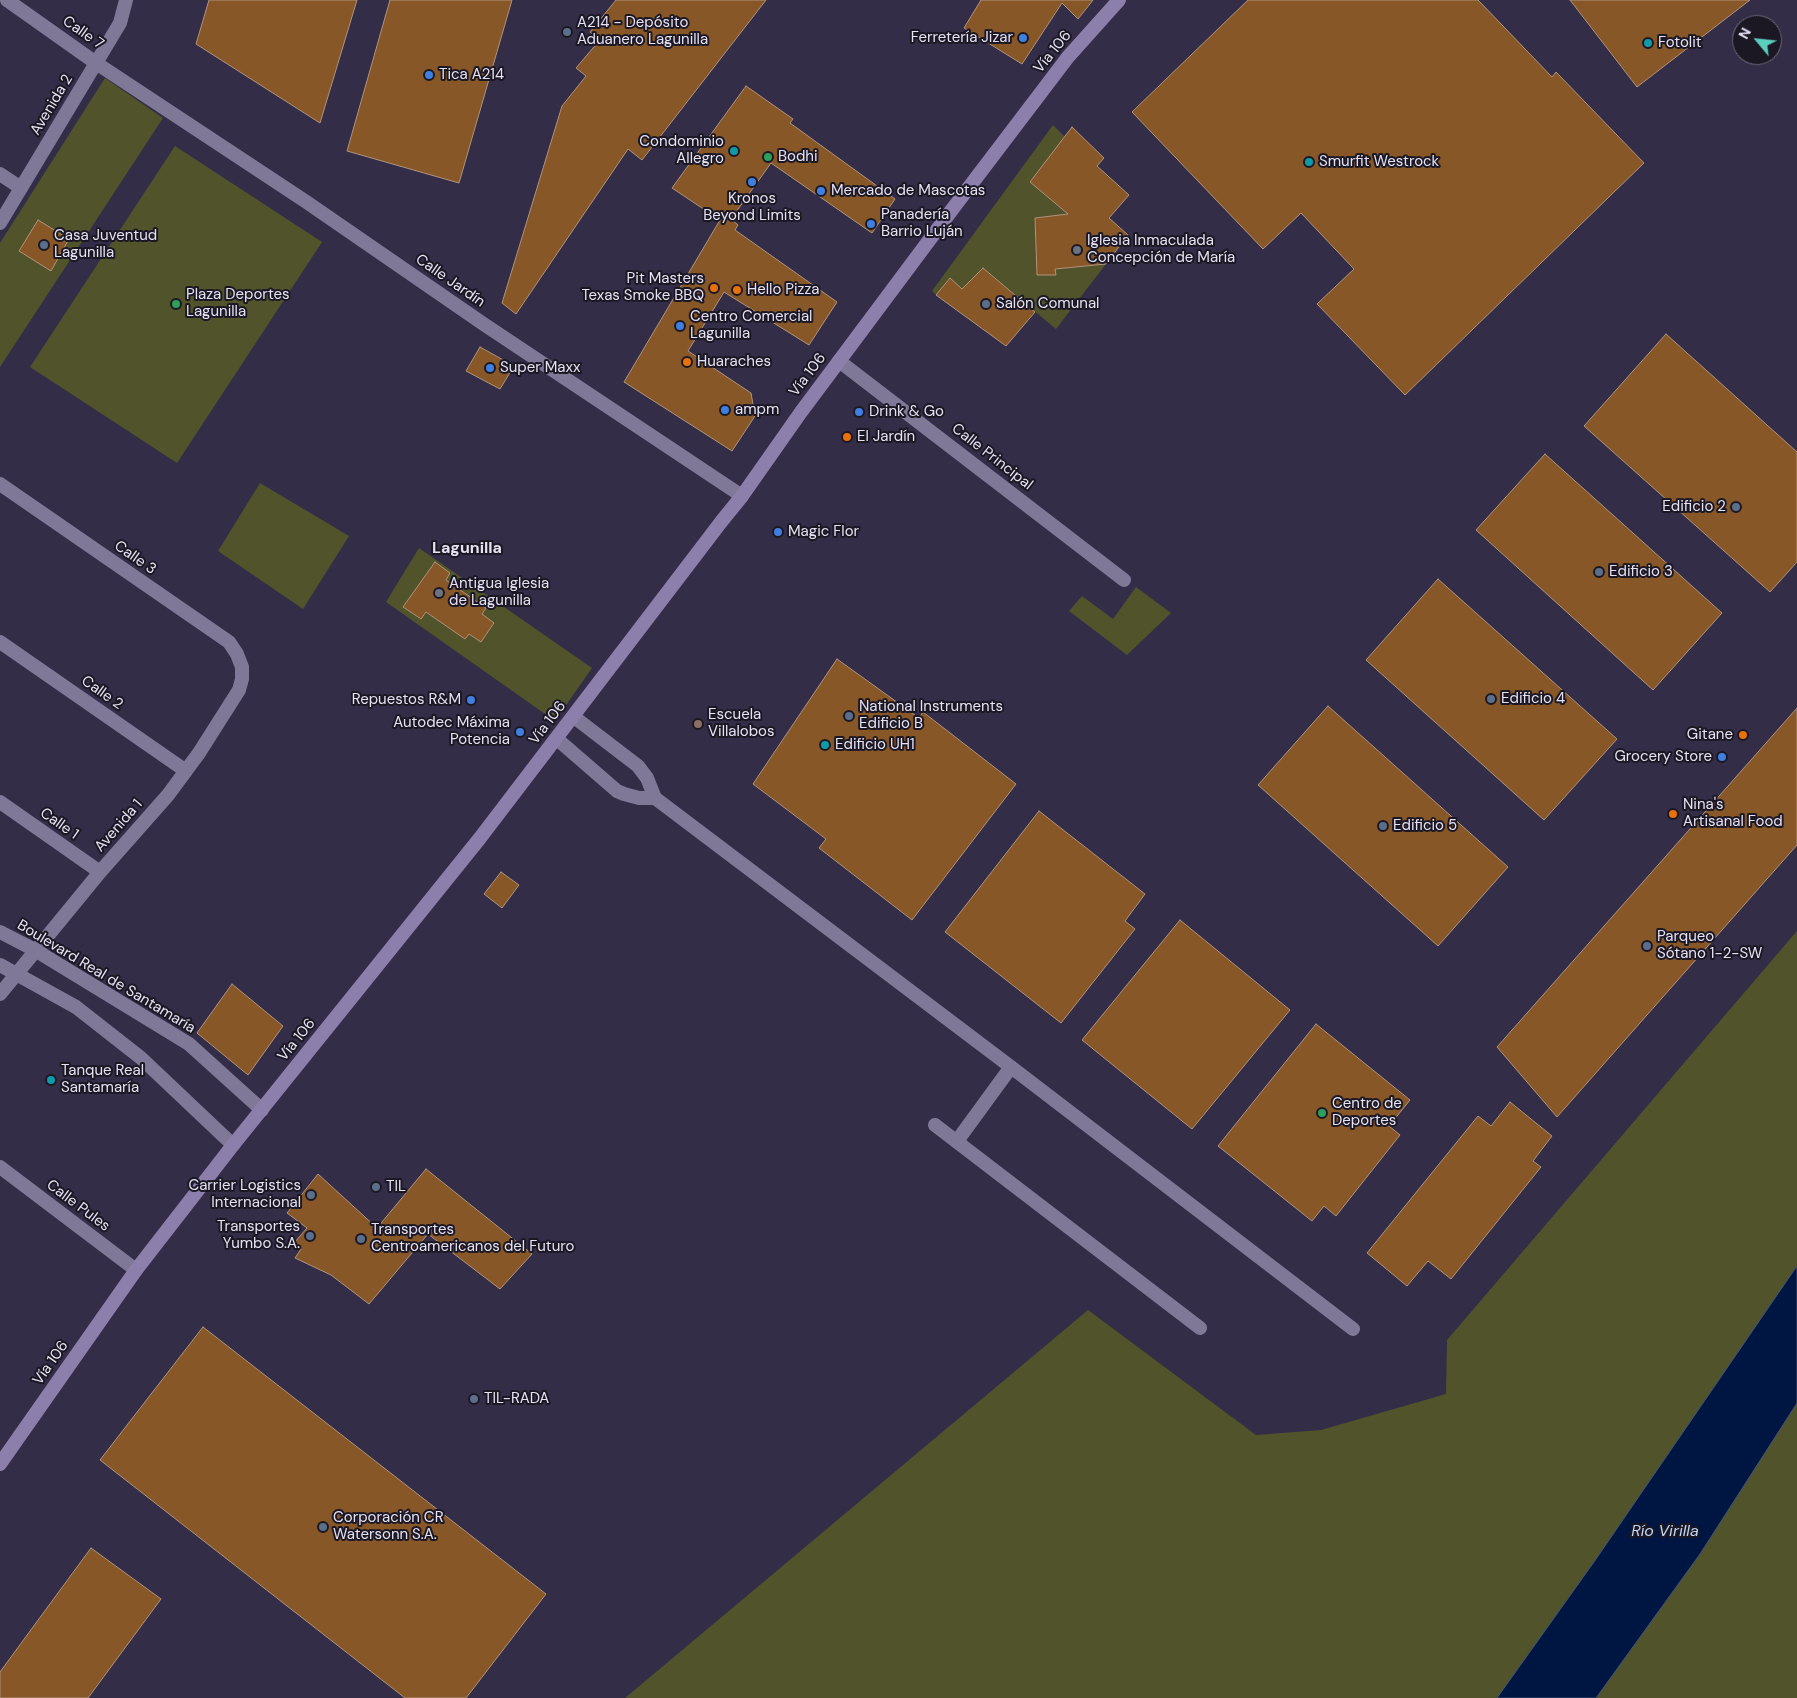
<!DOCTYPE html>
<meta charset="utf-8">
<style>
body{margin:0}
#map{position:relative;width:1797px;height:1698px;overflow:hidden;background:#342d48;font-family:"DM Sans",sans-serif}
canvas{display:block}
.north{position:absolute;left:1732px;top:15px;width:50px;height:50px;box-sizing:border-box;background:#1b1824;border:1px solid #6c6977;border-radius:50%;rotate:298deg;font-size:14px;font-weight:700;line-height:20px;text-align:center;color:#e6e2f4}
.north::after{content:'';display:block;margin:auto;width:18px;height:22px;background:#5bcebc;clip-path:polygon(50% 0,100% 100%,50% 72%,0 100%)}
</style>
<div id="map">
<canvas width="1797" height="1698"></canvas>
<div class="north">N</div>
</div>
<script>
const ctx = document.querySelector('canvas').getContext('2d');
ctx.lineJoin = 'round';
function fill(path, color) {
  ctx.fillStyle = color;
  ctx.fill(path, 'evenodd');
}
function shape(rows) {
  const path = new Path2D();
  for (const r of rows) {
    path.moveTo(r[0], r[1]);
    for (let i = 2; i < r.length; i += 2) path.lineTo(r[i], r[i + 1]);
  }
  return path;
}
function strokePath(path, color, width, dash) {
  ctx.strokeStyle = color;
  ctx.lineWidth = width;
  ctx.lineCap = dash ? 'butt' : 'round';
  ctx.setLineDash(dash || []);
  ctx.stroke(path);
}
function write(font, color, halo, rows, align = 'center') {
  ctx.font = font + ' "DM Sans",sans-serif';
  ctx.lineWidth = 4;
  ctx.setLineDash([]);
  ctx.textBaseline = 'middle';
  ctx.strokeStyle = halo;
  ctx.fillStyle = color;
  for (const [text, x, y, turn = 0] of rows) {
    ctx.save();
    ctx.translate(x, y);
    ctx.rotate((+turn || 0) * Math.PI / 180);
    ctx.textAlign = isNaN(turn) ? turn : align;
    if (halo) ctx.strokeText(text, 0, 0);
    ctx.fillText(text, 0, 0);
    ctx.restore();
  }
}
const green = shape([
 [105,78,163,118,0,367,0,243],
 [1053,125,1065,137,1030,182,1069,215,1103,213,1050,221,1049,216,1035,218,1037,275,1055,269,1106,264,1056,329,983,268,962,289,950,278,936,295,932,291],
 [175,146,322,242,177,463,30,367],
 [260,483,349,536,303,609,218,551],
 [419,548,592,668,555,721,386,602],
 [435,563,450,573,446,580,486,608,482,614,494,624,481,642,469,634,465,639,426,612,420,619,403,607],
 [1136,587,1171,613,1127,655,1069,611,1082,596,1113,619],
 [1797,931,1797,1266,1594,1562,1497,1698,625,1698,1088,1310,1256,1435,1321,1430,1446,1394,1447,1340],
 [1797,1403,1797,1698,1596,1698,1700,1554]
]);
const water = shape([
 [1797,1266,1797,1403,1700,1554,1596,1698,1497,1698,1594,1562,1797,1266]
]);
const building = shape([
 [209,0,357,0,320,123,196,44,209,0],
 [390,0,512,0,459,183,347,151,390,0],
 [616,0,766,0,642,160,628,149,516,314,502,303,562,106,586,76,576,68,599,41,590,32,616,0],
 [981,0,1093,0,1078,19,1062,3,1022,64,964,28,981,0],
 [1248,0,1478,0,1552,77,1556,72,1644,163,1405,395,1317,304,1354,269,1301,213,1263,249,1132,112,1248,0],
 [1570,0,1750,0,1637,87,1570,0],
 [746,86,793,119,790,123,895,199,872,233,771,163,731,219,738,225,735,230,837,302,809,345,724,292,688,351,751,393,755,416,732,451,624,382,720,220,672,188,746,86],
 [1072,127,1104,158,1097,166,1129,195,1109,218,1128,235,1106,264,1055,269,1056,275,1037,275,1035,218,1068,214,1030,182,1072,127],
 [38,220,69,239,51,271,19,251,38,220],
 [983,268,1035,312,1006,346,936,295,950,278,962,289,983,268],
 [1666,334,1797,452,1797,562,1770,592,1584,426,1666,334],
 [480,347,514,366,500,389,466,371,480,347],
 [1545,454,1722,613,1653,690,1476,530,1545,454],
 [435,562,450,573,446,580,486,608,482,614,494,623,481,642,469,634,465,639,426,612,421,619,403,607,435,562],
 [1438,579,1617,739,1544,820,1366,660,1438,579],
 [837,659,919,718,923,712,1016,784,912,920,819,848,826,839,753,784,837,659],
 [1328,706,1508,867,1438,946,1258,785,1328,706],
 [1797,708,1797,845,1557,1117,1497,1047,1797,708],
 [1039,811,1145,894,1125,921,1135,929,1061,1023,945,932,1039,811],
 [501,872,519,885,502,908,484,894,501,872],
 [1180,920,1290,1010,1192,1129,1082,1040,1180,920],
 [232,984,283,1026,248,1075,197,1033,232,984],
 [1316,1024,1410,1100,1389,1126,1400,1135,1336,1216,1324,1206,1312,1221,1218,1146,1316,1024],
 [1510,1102,1552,1136,1533,1161,1541,1167,1451,1279,1428,1261,1407,1286,1367,1253,1478,1116,1491,1126,1510,1102],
 [426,1169,532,1254,500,1289,428,1234,369,1304,331,1275,295,1258,301,1249,294,1243,307,1228,287,1213,318,1174,377,1228,426,1169],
 [203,1327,546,1594,466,1698,405,1698,100,1460,203,1327],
 [91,1548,161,1599,88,1698,0,1698,0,1672,91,1548]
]);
const minor = shape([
 [7,0,96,63,305,201,485,325,742,496],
 [0,174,21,188],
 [0,223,120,23,126,0],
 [839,361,1124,580],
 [0,484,229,642,237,654,242,667,242,679,239,690,199,753,168,795,100,872,0,994],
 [0,642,186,771],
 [574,717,638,766,647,778,655,798,1011,1067,1353,1329],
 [557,739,617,791,624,794,639,798,655,798],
 [0,802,100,872],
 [0,932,35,950,189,1044,262,1110],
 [0,965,76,1007,141,1058,233,1145],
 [935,1125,1200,1328],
 [957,1141,1011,1067],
 [0,1167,136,1270]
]);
const secondary = shape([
 [0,1464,136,1270,233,1145,480,838,721,522,742,496,801,412,954,207,1068,57,1119,0]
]);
const markers = [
 [567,32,5,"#5c6f8a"],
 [1023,38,5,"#3f7fe0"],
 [1648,43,5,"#0f9aa8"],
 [429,75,5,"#3f7fe0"],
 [734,151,5,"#0f9aa8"],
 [768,157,5,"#2e9e5b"],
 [1309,162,5,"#0f9aa8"],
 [752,182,5,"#3f7fe0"],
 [821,191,5,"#3f7fe0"],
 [871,224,5,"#3f7fe0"],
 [44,245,5,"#5c6f8a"],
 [1077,250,5,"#6b7280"],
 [714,288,5,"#e8710a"],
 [737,290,5,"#e8710a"],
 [176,304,5,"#2e9e5b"],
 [986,304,5,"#5c6f8a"],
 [680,326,5,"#3f7fe0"],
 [687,362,5,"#e8710a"],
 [490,368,5,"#3f7fe0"],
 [725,410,5,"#3f7fe0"],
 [859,412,5,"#3f7fe0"],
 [847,437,5,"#e8710a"],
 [1736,507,5,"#5c6f8a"],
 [778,532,5,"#3f7fe0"],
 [1599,572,5,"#5c6f8a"],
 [439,593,5,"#6b7280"],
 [1491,699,5,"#5c6f8a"],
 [471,700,5,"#3f7fe0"],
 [849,716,5,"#5c6f8a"],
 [698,724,5,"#8d6e63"],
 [520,732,5,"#3f7fe0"],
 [1743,735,5,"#e8710a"],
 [825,745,5,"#0f9aa8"],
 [1722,757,5,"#3f7fe0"],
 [1673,814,5,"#e8710a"],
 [1383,826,5,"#5c6f8a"],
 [1647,946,5,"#5c6f8a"],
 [51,1080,5,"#0f9aa8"],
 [1322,1113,5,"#2e9e5b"],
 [376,1187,5,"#5c6f8a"],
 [311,1195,5,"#5c6f8a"],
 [310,1236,5,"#5c6f8a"],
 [361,1239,5,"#5c6f8a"],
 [474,1399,5,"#5c6f8a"],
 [323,1527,5,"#5c6f8a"]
];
const poiNames = [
 ["A214 - Depósito",577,23],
 ["Aduanero Lagunilla",577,40],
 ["Ferretería Jizar",1013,38,"right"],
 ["Fotolit",1658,43],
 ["Tica A214",439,75],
 ["Condominio",724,142,"right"],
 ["Allegro",724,159,"right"],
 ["Bodhi",778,157],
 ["Smurfit Westrock",1319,162],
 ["Mercado de Mascotas",831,191],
 ["Kronos",752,199,"center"],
 ["Beyond Limits",752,216,"center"],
 ["Panadería",881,215],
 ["Barrio Luján",881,232],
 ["Casa Juventud",54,236],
 ["Lagunilla",54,253],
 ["Iglesia Inmaculada",1087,241],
 ["Concepción de María",1087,258],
 ["Pit Masters",704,279,"right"],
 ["Texas Smoke BBQ",704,296,"right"],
 ["Hello Pizza",747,290],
 ["Plaza Deportes",186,295],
 ["Lagunilla",186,312],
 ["Salón Comunal",996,304],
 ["Centro Comercial",690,317],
 ["Lagunilla",690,334],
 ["Huaraches",697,362],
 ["Super Maxx",500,368],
 ["ampm",735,410],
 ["Drink & Go",869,412],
 ["El Jardín",857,437],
 ["Edificio 2",1726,507,"right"],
 ["Magic Flor",788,532],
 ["Edificio 3",1609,572],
 ["Antigua Iglesia",449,584],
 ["de Lagunilla",449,601],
 ["Edificio 4",1501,699],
 ["Repuestos R&M",461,700,"right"],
 ["National Instruments",859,707],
 ["Edificio B",859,724],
 ["Escuela",708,715],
 ["Villalobos",708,732],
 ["Autodec Máxima",510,723,"right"],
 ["Potencia",510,740,"right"],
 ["Gitane",1733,735,"right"],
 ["Edificio UH1",835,745],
 ["Grocery Store",1712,757,"right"],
 ["Nina's",1683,805],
 ["Artisanal Food",1683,822],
 ["Edificio 5",1393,826],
 ["Parqueo",1657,937],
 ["Sótano 1-2-SW",1657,954],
 ["Tanque Real",61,1071],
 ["Santamaría",61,1088],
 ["Centro de",1332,1104],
 ["Deportes",1332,1121],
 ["Carrier Logistics",301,1186,"right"],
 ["Internacional",301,1203,"right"],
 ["TIL",386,1187],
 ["Transportes",300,1227,"right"],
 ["Yumbo S.A.",300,1244,"right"],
 ["Transportes",371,1230],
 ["Centroamericanos del Futuro",371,1247],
 ["TIL-RADA",484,1399],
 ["Corporación CR",333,1518],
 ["Watersonn S.A.",333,1535]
];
const streetNames = [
 ["Calle 7",83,33,35],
 ["Vía 106",1053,52,-51],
 ["Avenida 2",52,105,-59],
 ["Calle Jardín",450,281,35],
 ["Vía 106",808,375,-53],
 ["Calle Principal",992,457,38],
 ["Calle 3",135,558,35],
 ["Calle 2",102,693,35],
 ["Vía 106",548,723,-53],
 ["Calle 1",59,824,35],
 ["Avenida 1",119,826,-49],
 ["Boulevard Real de Santamaría",106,977,31],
 ["Vía 106",297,1040,-51],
 ["Calle Pules",78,1206,37],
 ["Vía 106",51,1363,-55]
];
const neighbourhoodNames = [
 ["Lagunilla",467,549]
];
const waterNames = [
 ["Río Virilla",1665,1532]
];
fill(green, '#51532b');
fill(water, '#001642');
strokePath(water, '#455377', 1);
fill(building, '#875727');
strokePath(building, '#b0947c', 1);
strokePath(minor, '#7f7897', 14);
strokePath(secondary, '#8d7fac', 14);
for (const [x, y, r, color] of markers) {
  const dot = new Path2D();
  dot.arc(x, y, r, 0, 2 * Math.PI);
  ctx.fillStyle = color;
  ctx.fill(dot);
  strokePath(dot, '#1b1824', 2);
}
write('15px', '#e6e2f4', '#1b1824', poiNames, 'left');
write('15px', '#e6e2f4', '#1b1824', streetNames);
write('bold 16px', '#e6e2f4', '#1b1824', neighbourhoodNames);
write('italic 16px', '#c1d5f4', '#1b1824', waterNames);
</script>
